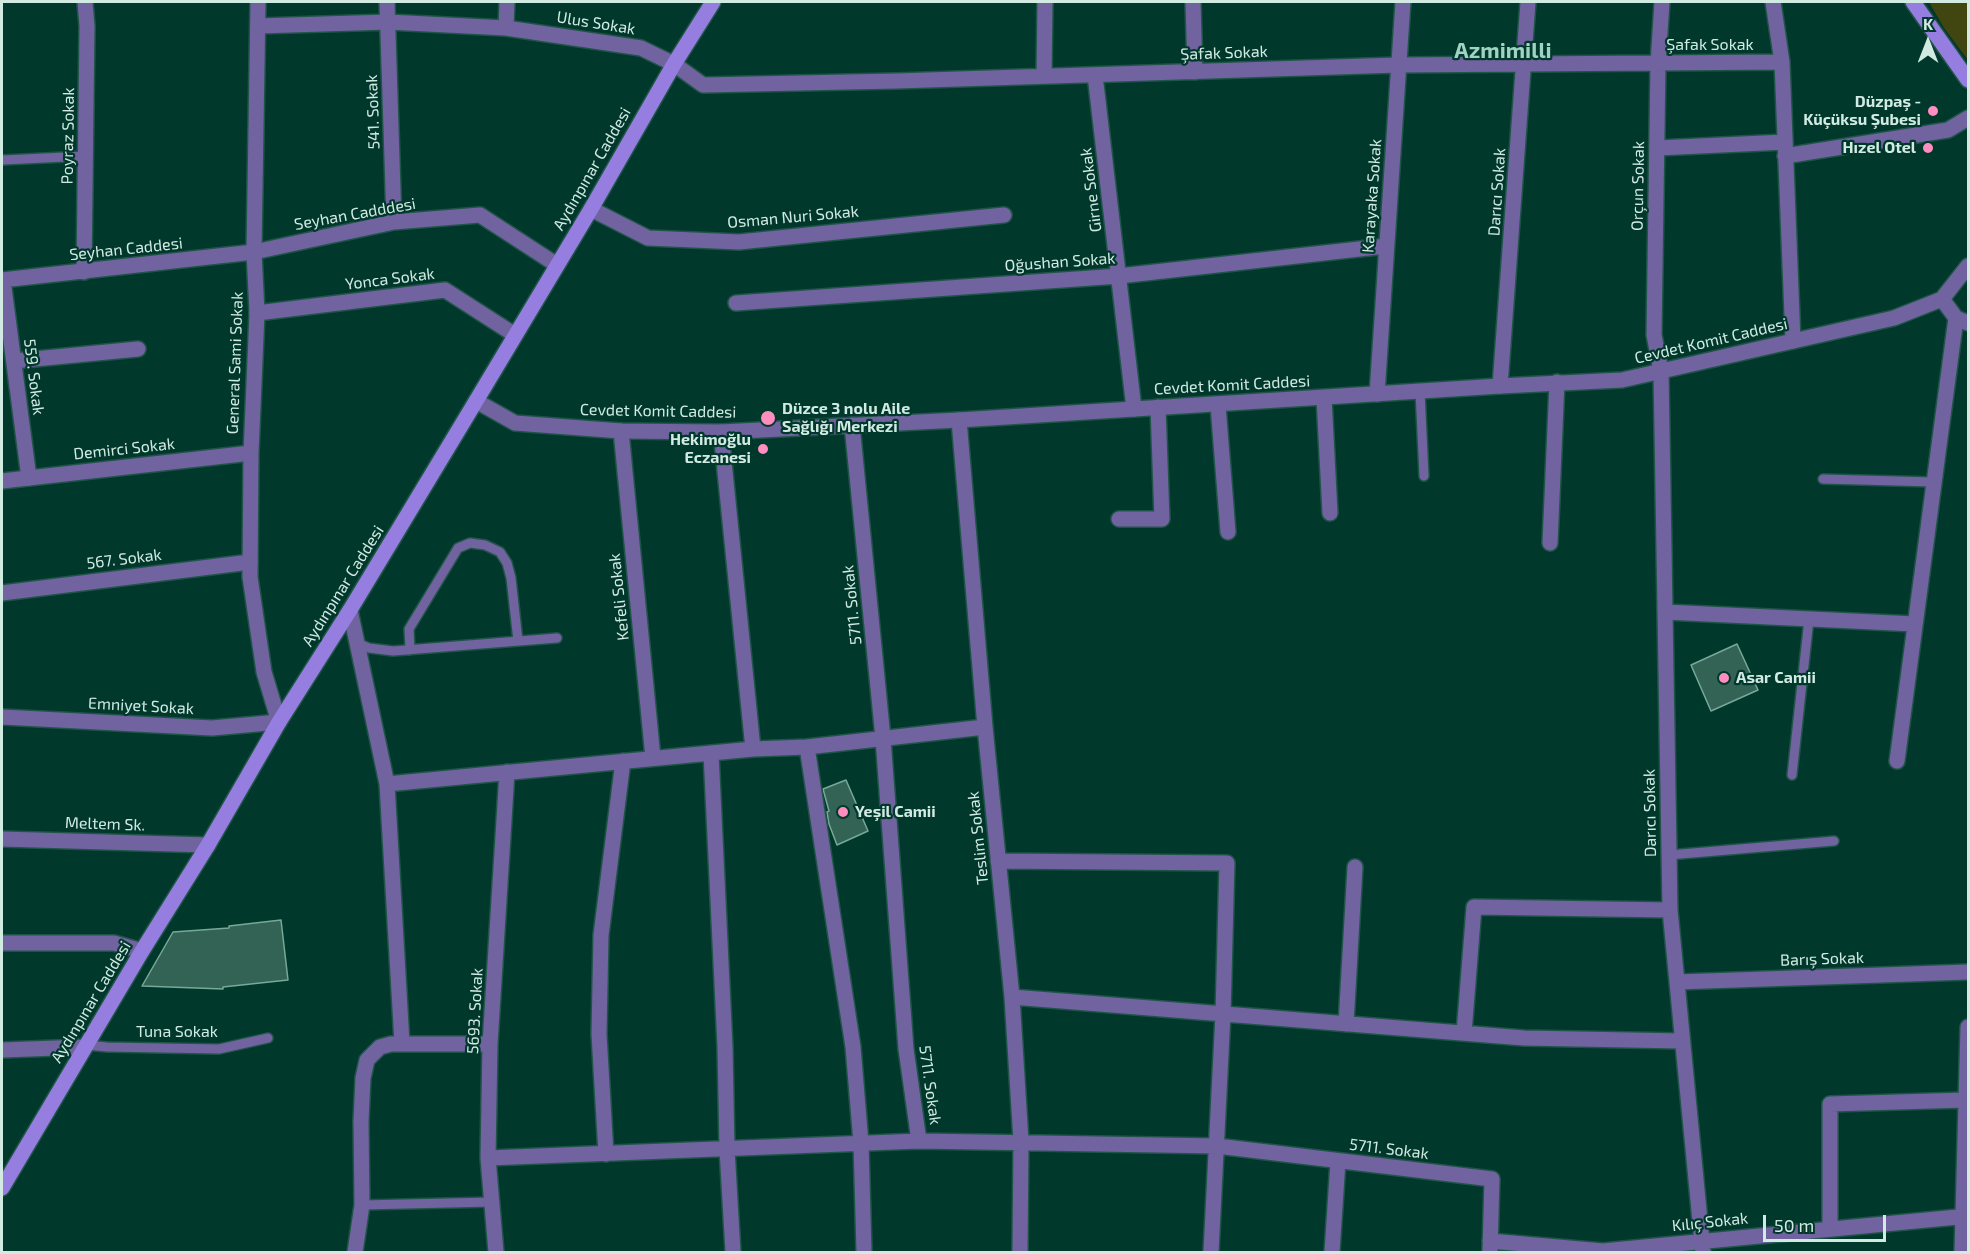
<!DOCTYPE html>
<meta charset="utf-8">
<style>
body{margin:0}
#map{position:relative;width:1970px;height:1254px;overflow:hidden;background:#00382c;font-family:"Exo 2",sans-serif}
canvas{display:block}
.frame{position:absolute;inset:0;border:3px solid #d1eae2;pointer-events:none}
.north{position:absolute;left:1898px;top:12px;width:60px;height:60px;-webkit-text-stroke:4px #00382c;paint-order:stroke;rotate:0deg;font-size:16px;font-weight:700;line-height:24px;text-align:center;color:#d1eae2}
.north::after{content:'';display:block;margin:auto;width:21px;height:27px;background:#d1eae2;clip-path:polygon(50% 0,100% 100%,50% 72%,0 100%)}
.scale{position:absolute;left:1763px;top:1215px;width:123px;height:27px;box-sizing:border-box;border:3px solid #d1eae2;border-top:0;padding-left:8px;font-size:18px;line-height:21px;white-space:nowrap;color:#d1eae2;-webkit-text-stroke:4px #00382c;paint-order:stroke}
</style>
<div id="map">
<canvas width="1970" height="1254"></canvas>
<div class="frame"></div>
<div class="north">K</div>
<div class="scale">50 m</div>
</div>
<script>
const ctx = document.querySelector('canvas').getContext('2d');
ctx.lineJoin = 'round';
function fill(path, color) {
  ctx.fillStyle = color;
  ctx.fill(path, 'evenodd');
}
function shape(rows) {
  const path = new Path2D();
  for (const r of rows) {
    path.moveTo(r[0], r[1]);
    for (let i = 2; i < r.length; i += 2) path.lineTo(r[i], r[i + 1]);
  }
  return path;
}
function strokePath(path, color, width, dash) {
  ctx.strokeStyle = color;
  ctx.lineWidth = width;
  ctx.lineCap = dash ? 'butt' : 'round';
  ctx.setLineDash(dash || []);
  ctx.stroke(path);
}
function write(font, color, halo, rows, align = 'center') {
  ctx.font = font + ' "Exo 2",sans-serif';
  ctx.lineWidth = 4.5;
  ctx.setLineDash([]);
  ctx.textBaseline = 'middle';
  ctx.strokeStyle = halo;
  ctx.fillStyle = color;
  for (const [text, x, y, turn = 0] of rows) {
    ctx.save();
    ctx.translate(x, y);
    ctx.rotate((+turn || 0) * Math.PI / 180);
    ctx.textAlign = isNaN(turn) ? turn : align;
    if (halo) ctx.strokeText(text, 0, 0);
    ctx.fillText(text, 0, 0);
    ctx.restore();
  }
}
const green = shape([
 [1929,2,1968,2,1968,60,1944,28]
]);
const building = shape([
 [1737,644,1758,690,1711,711,1691,665,1737,644],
 [846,780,868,831,837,845,829,824,827,812,829,811,823,789,846,780],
 [281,920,288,980,223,987,223,989,142,986,173,932,229,928,229,926,281,920]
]);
const service = shape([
 [3,160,86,156],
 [1420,391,1424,476],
 [1823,479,1934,482],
 [357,643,369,648,393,651,557,638],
 [410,650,409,629,458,548,470,543,485,545,500,552,507,563,511,578,518,641],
 [1792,775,1809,619],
 [1669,855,1834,841],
 [86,1045,107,1047,219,1049,268,1038],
 [362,1205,492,1202]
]);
const minor = shape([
 [387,2,394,222],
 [1193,2,1195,72],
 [1662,2,1658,63,1654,335,1661,371,1670,910,1703,1252],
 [1773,2,1782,62,1793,341],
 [258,26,388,22,506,28,641,48,674,64,703,85,896,81,1398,65,1782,62],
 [506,28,507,2],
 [1095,75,1134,409],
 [1044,76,1045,2],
 [1657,148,1785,142],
 [1785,156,1948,130,1968,118],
 [591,209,648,238,739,242,1004,215],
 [84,272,87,26,85,2],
 [2,280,254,252,394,222,480,215,557,265],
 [3,280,29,478],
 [1942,299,1956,318,1968,323],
 [736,303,1119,276,1386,246],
 [257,313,445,290,515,335],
 [14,361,138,349],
 [1500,386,1528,2],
 [1377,394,1403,2],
 [1324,398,1330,513],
 [1218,405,1228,532],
 [959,420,985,727,1012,997,1021,1141,1020,1252],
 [852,425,883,738,906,1049,919,1141,1217,1146,1492,1179,1490,1252],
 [621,431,653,758],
 [721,432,753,749],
 [1119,519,1162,519,1158,407],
 [1550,543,1557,382],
 [2,593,250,562],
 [350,610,387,784,402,1043],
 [1665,612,1915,624],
 [2,717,212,728,279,722],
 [807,747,853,1047,861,1143,864,1252],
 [711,753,725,1047,727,1149,733,1252],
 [1897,761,1956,318],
 [387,784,753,749,807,747,985,727],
 [2,839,208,845],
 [998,861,1227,863,1223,1014,1211,1252],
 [2,943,114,943,142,951],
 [1677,982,1968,972],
 [1012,997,1524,1038,1682,1041],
 [1346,1024,1355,867],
 [1464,1033,1474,907,1670,910],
 [2,1050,84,1047],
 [606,1154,599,1034,601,935,623,761],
 [488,1158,919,1141],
 [1830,1228,1830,1104,1966,1100],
 [1490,1241,1603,1251,1968,1216],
 [355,1252,362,1205,361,1121,363,1078,367,1060,380,1047,391,1044,490,1044],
 [496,1252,488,1158,490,1044,507,772],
 [1332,1252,1338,1161],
 [1962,1252,1968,1027]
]);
const tertiary = shape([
 [258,2,254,252,257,313,251,453,250,577,264,672,279,722],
 [476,401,515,423,621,431,721,432,959,420,1500,386,1622,380,1894,318,1942,299,1968,266],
 [2,481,251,453]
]);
const secondary = shape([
 [1913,2,1968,80],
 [2,1188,142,951,208,845,279,722,350,610,476,401,591,209,674,64,713,2]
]);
const markers = [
 [1933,111,6,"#fd8ebf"],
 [1928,148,6,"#fd8ebf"],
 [768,418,8,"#fd8ebf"],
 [763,449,6,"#fd8ebf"],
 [1724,678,6,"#fd8ebf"],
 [843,812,6,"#fd8ebf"]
];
const streetNames = [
 ["Ulus Sokak",596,23,9],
 ["Şafak Sokak",1710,45],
 ["Şafak Sokak",1224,53,-2],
 ["541. Sokak",373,112,-92],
 ["Poyraz Sokak",68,136,-89],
 ["Aydınpınar Caddesi",592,169,-60],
 ["Orçun Sokak",1638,186,-89],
 ["Girne Sokak",1091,190,-97],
 ["Darıcı Sokak",1497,192,-86],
 ["Karayaka Sokak",1372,196,-86],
 ["Seyhan Cadddesi",355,214,-10],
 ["Osman Nuri Sokak",793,217,-5],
 ["Seyhan Caddesi",126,249,-6],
 ["Oğushan Sokak",1060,262,-4],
 ["Yonca Sokak",390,279,-7],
 ["Cevdet Komit Caddesi",1711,341,-13],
 ["General Sami Sokak",235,363,-88],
 ["559. Sokak",34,377,83],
 ["Cevdet Komit Caddesi",1232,385,-3],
 ["Cevdet Komit Caddesi",658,411,1],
 ["Demirci Sokak",124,449,-6],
 ["567. Sokak",124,559,-7],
 ["Aydınpınar Caddesi",343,586,-58],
 ["Kefeli Sokak",619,597,-96],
 ["5711. Sokak",852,605,-96],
 ["Emniyet Sokak",141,706,3],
 ["Darıcı Sokak",1650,813,-91],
 ["Meltem Sk.",105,824,2],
 ["Teslim Sokak",978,838,-96],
 ["Barış Sokak",1822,959,-2],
 ["Aydınpınar Caddesi",91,1002,-59],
 ["5693. Sokak",475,1011,-87],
 ["Tuna Sokak",177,1032],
 ["5711. Sokak",930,1085,82],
 ["5711. Sokak",1389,1149,7],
 ["Kılıç Sokak",1710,1222,-6]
];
const poiNames = [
 ["Düzpaş -",1921,102],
 ["Küçüksu Şubesi",1921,120],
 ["Hızel Otel",1916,148],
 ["Düzce 3 nolu Aile",782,409,"left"],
 ["Sağlığı Merkezi",782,427,"left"],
 ["Hekimoğlu",751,440],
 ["Eczanesi",751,458],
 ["Asar Camii",1736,678,"left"],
 ["Yeşil Camii",855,812,"left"]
];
const districtNames = [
 ["Azmimilli",1503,51]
];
fill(green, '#414510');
fill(building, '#336355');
strokePath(building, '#77a999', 1.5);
strokePath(service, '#215449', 12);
strokePath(minor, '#215449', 18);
strokePath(tertiary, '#215449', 18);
strokePath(secondary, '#215449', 18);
strokePath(service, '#70639f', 9);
strokePath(minor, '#70639f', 15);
strokePath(tertiary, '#70639f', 15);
strokePath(secondary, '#957edf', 15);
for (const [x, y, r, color] of markers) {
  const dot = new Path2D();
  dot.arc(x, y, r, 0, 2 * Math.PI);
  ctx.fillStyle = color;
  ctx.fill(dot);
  strokePath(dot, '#00382c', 2);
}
write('16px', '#d1eae2', '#00382c', streetNames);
write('bold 16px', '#d1eae2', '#00382c', poiNames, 'right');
write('bold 22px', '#a0d3c2', '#00382c', districtNames);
</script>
